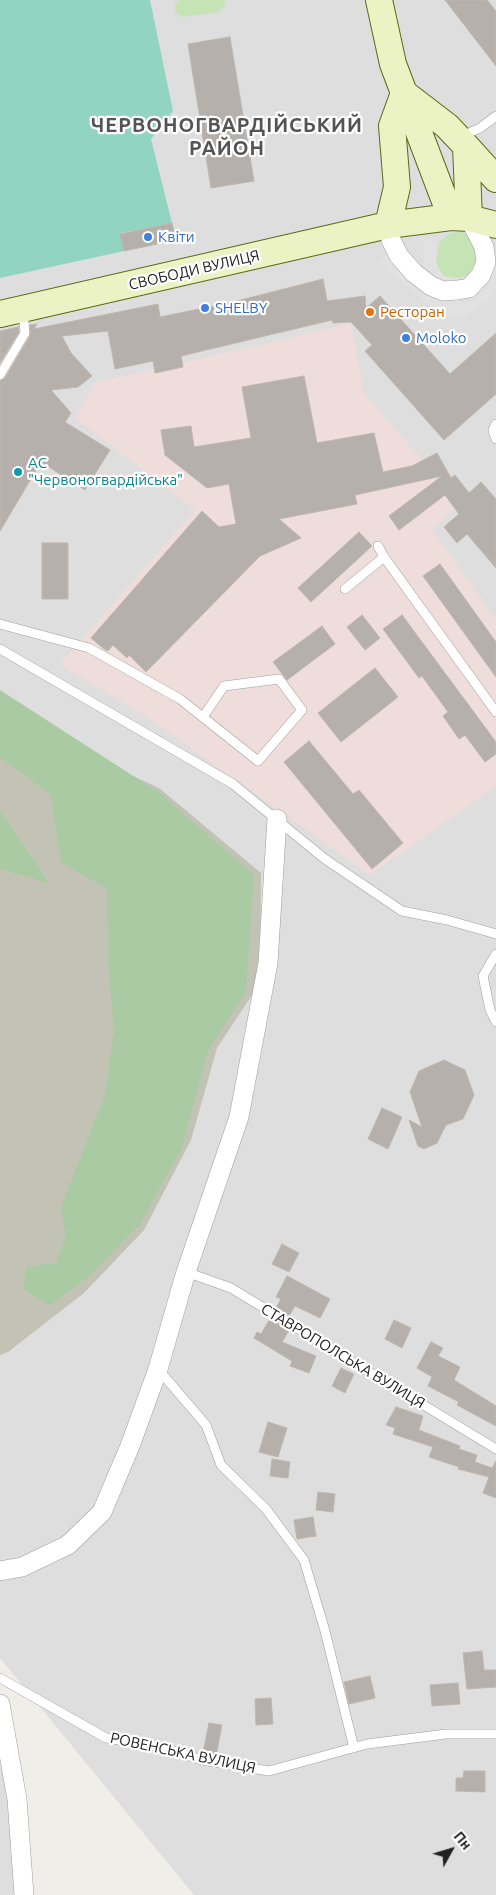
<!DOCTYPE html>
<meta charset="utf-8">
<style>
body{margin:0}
#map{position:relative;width:496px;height:1895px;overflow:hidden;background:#f0eee8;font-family:Ubuntu,sans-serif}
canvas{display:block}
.north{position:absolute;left:426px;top:1825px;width:50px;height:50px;-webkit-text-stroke:4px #fff;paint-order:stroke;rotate:51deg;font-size:14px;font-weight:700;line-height:20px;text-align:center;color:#212121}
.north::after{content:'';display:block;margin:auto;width:18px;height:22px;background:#212121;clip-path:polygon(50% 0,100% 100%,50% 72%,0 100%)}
</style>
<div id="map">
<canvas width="496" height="1895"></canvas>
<div class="north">Пн</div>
</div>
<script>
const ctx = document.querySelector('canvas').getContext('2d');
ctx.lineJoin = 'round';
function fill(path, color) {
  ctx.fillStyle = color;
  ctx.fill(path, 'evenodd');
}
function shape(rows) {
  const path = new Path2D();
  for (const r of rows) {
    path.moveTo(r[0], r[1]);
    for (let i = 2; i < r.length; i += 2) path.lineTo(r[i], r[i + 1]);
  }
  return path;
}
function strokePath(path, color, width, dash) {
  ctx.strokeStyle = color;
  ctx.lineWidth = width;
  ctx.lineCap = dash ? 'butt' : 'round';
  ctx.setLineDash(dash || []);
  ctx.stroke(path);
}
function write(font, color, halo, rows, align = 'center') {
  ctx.font = font + ' Ubuntu,sans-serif';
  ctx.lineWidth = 4.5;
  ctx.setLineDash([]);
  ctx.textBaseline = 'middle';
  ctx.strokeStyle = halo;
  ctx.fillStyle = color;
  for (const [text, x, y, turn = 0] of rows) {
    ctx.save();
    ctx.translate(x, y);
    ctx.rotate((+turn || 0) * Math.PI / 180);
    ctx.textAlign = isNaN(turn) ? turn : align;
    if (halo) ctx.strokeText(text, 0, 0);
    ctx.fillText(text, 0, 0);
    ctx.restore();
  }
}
const residential = shape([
 [0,0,496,0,496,1895,194,1895,0,1658],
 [0,1748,26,1895,0,1895]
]);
const commercial = shape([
 [351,323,363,392,460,504,432,529,496,620,496,786,370,875,150,719,60,664,195,510,75,418,96,382,179,364]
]);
const construction = shape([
 [0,712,19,723,159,788,261,873,260,983,217,1048,191,1140,144,1230,84,1293,8,1352,0,1355]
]);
const grass = shape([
 [180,0,225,0,225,5,219,12,183,17,175,12,175,3],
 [459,231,470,235,479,250,475,271,467,276,453,278,443,276,436,263,439,243,447,235]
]);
const forest = shape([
 [0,690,158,792,254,875,246,991,208,1051,182,1147,140,1224,88,1277,50,1305,23,1289,26,1267,56,1263,66,1236,61,1207,105,1095,114,1031,108,962,107,889,61,862,50,794,0,757],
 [0,811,49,883,0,869]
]);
const pitch = shape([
 [0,0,150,0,173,111,151,139,172,223,121,233,124,251,0,278]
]);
const parking = shape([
 [424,239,437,239,436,263,443,276,454,278,456,284,442,283,424,266],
 [386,252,393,254,445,297,465,303,496,268,496,291,486,303,461,319,436,311,380,264]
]);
const building = shape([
 [445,0,487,0,496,11,496,66,445,0],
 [230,37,254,181,211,188,188,44,230,37],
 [172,223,176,240,124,251,120,234,172,223],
 [323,279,327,301,365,296,366,308,380,296,450,374,496,333,496,394,444,440,365,351,372,345,351,322,333,323,332,320,181,356,183,367,155,373,153,361,115,369,108,331,62,336,71,353,92,376,78,387,51,390,71,413,65,422,110,450,85,490,41,462,0,531,0,381,5,378,30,336,30,325,37,324,34,329,158,304,160,317,233,302,323,279],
 [18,327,19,332,0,363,0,331,18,327],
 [304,376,317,443,374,433,383,472,412,466,437,453,451,478,455,475,469,493,481,482,496,499,496,568,467,534,457,543,444,527,459,514,445,495,399,530,389,516,442,476,355,495,357,504,279,519,301,538,260,556,146,672,129,655,127,658,113,645,108,651,104,649,91,638,202,511,219,527,236,524,229,484,207,488,165,455,161,430,191,426,194,447,251,438,242,387,304,376],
 [359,532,372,546,311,602,298,588,359,532],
 [42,543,68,543,68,599,42,599,42,543],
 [440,564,496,642,496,677,423,576,440,564],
 [362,615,380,638,365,650,347,627,362,615],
 [402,615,496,742,496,754,485,762,465,735,459,739,443,716,448,712,422,676,419,678,383,629,402,615],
 [322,626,335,644,287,680,273,662,322,626],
 [375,668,398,697,341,742,318,713,375,668],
 [309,741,353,794,359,790,403,843,372,869,284,762,309,741],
 [444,1060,465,1070,474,1095,463,1119,446,1125,437,1143,424,1149,418,1146,409,1120,422,1127,410,1092,419,1071,444,1060],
 [382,1108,402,1117,388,1149,368,1139,382,1108],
 [282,1244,299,1253,289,1272,272,1264,282,1244],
 [287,1276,330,1299,320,1318,295,1306,289,1316,276,1308,281,1299,276,1297,287,1276],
 [270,1319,289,1330,282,1342,316,1356,309,1373,290,1366,292,1361,254,1338,257,1332,261,1334,270,1319],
 [394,1320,411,1328,402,1348,385,1339,394,1320],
 [431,1342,443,1348,438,1356,460,1367,454,1380,496,1406,496,1426,457,1405,459,1402,428,1386,432,1377,417,1368,431,1342],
 [341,1368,354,1374,345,1393,332,1386,341,1368],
 [396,1407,423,1416,419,1430,460,1446,459,1449,477,1455,475,1462,492,1468,496,1461,496,1498,483,1493,489,1477,458,1469,459,1467,429,1457,433,1447,393,1434,395,1428,386,1425,396,1407],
 [268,1422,287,1428,278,1457,259,1452,268,1422],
 [272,1459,290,1462,288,1478,270,1476,272,1459],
 [318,1492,335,1494,333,1512,316,1510,318,1492],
 [313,1517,316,1536,297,1539,294,1520,313,1517],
 [482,1651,484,1670,496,1670,496,1687,467,1689,463,1653,482,1651],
 [370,1676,375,1698,349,1704,344,1682,370,1676],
 [458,1683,460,1704,432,1706,430,1685,458,1683],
 [271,1698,273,1724,256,1725,255,1699,271,1698],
 [209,1723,222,1725,216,1756,203,1753,209,1723],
 [464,1771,485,1771,485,1792,456,1791,456,1778,463,1778,464,1771]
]);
const lane = shape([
 [460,137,480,128,496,116],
 [0,375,25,333,23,312],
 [496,424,493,430,496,439],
 [378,546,384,557],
 [345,589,384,557,496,712],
 [0,624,89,648,180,699,258,761,302,710,279,679,224,686,203,717],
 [0,649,233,784,325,859,402,911,447,920,496,934],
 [496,954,483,976,490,1010,496,1022],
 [186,1272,231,1288,496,1449],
 [158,1369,206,1425,221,1465,266,1509,304,1560,325,1631,354,1748],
 [0,1678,106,1738,158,1746,202,1760,269,1771,367,1744,446,1734,496,1734]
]);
const street = shape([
 [388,225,391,240,399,256,414,273,431,286,443,291,458,290,469,288,481,275,486,262,484,247,469,218],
 [0,1571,22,1567,68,1545,102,1512,130,1446,158,1369,186,1272,239,1117,268,963,277,819],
 [0,1704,17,1799,24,1895]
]);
const secondary = shape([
 [379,0,393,64,451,217],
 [404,93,447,126,466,146,469,218],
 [466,146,496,179],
 [388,225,397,187,392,126,404,93],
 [0,314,388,225,451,217,469,218,496,225]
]);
const markers = [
 [148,237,5,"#3f7fe0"],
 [205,308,5,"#3f7fe0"],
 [370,312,5,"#e8710a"],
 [406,338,5,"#3f7fe0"],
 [18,472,5,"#0f9aa8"]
];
const shopNames = [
 ["Квіти",158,237],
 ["SHELBY",215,308],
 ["Moloko",416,338]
];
const streetNames = [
 ["СВОБОДИ ВУЛИЦЯ",194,270,-13],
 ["СТАВРОПОЛСЬКА ВУЛИЦЯ",343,1356,31],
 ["РОВЕНСЬКА ВУЛИЦЯ",183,1753,12]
];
const foodNames = [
 ["Ресторан",380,312]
];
const cultureNames = [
 ["АС",28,463],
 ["\"Червоногвардійська\"",28,480]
];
const districtNames = [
 ["ЧЕРВОНОГВАРДІЙСЬКИЙ",227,125],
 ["РАЙОН",227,148]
];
fill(residential, '#dfdede');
fill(commercial, '#eeddda');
fill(construction, '#c2c3b5');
fill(grass, '#c6e3b5');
fill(forest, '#aacaa3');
fill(pitch, '#91d4c2');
fill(parking, '#e1e1e1');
fill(building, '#b5b0ab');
strokePath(building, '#c0b7ad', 1);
strokePath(lane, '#9e9e9e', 10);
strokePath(street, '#9e9e9e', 20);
strokePath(secondary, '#586c13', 28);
strokePath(lane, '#fff', 9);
strokePath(street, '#fff', 19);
strokePath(secondary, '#ebf2c4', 26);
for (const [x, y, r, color] of markers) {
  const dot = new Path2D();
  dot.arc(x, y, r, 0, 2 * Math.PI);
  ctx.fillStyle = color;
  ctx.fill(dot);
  strokePath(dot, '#fff', 2);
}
write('15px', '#366cbe', '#fff', shopNames, 'left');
write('15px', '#212121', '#fff', streetNames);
write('15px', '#c56008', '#fff', foodNames, 'left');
write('15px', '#0d838f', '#fff', cultureNames, 'left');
ctx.letterSpacing = '1px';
write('bold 20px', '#545454', '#fff', districtNames);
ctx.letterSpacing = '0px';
</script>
